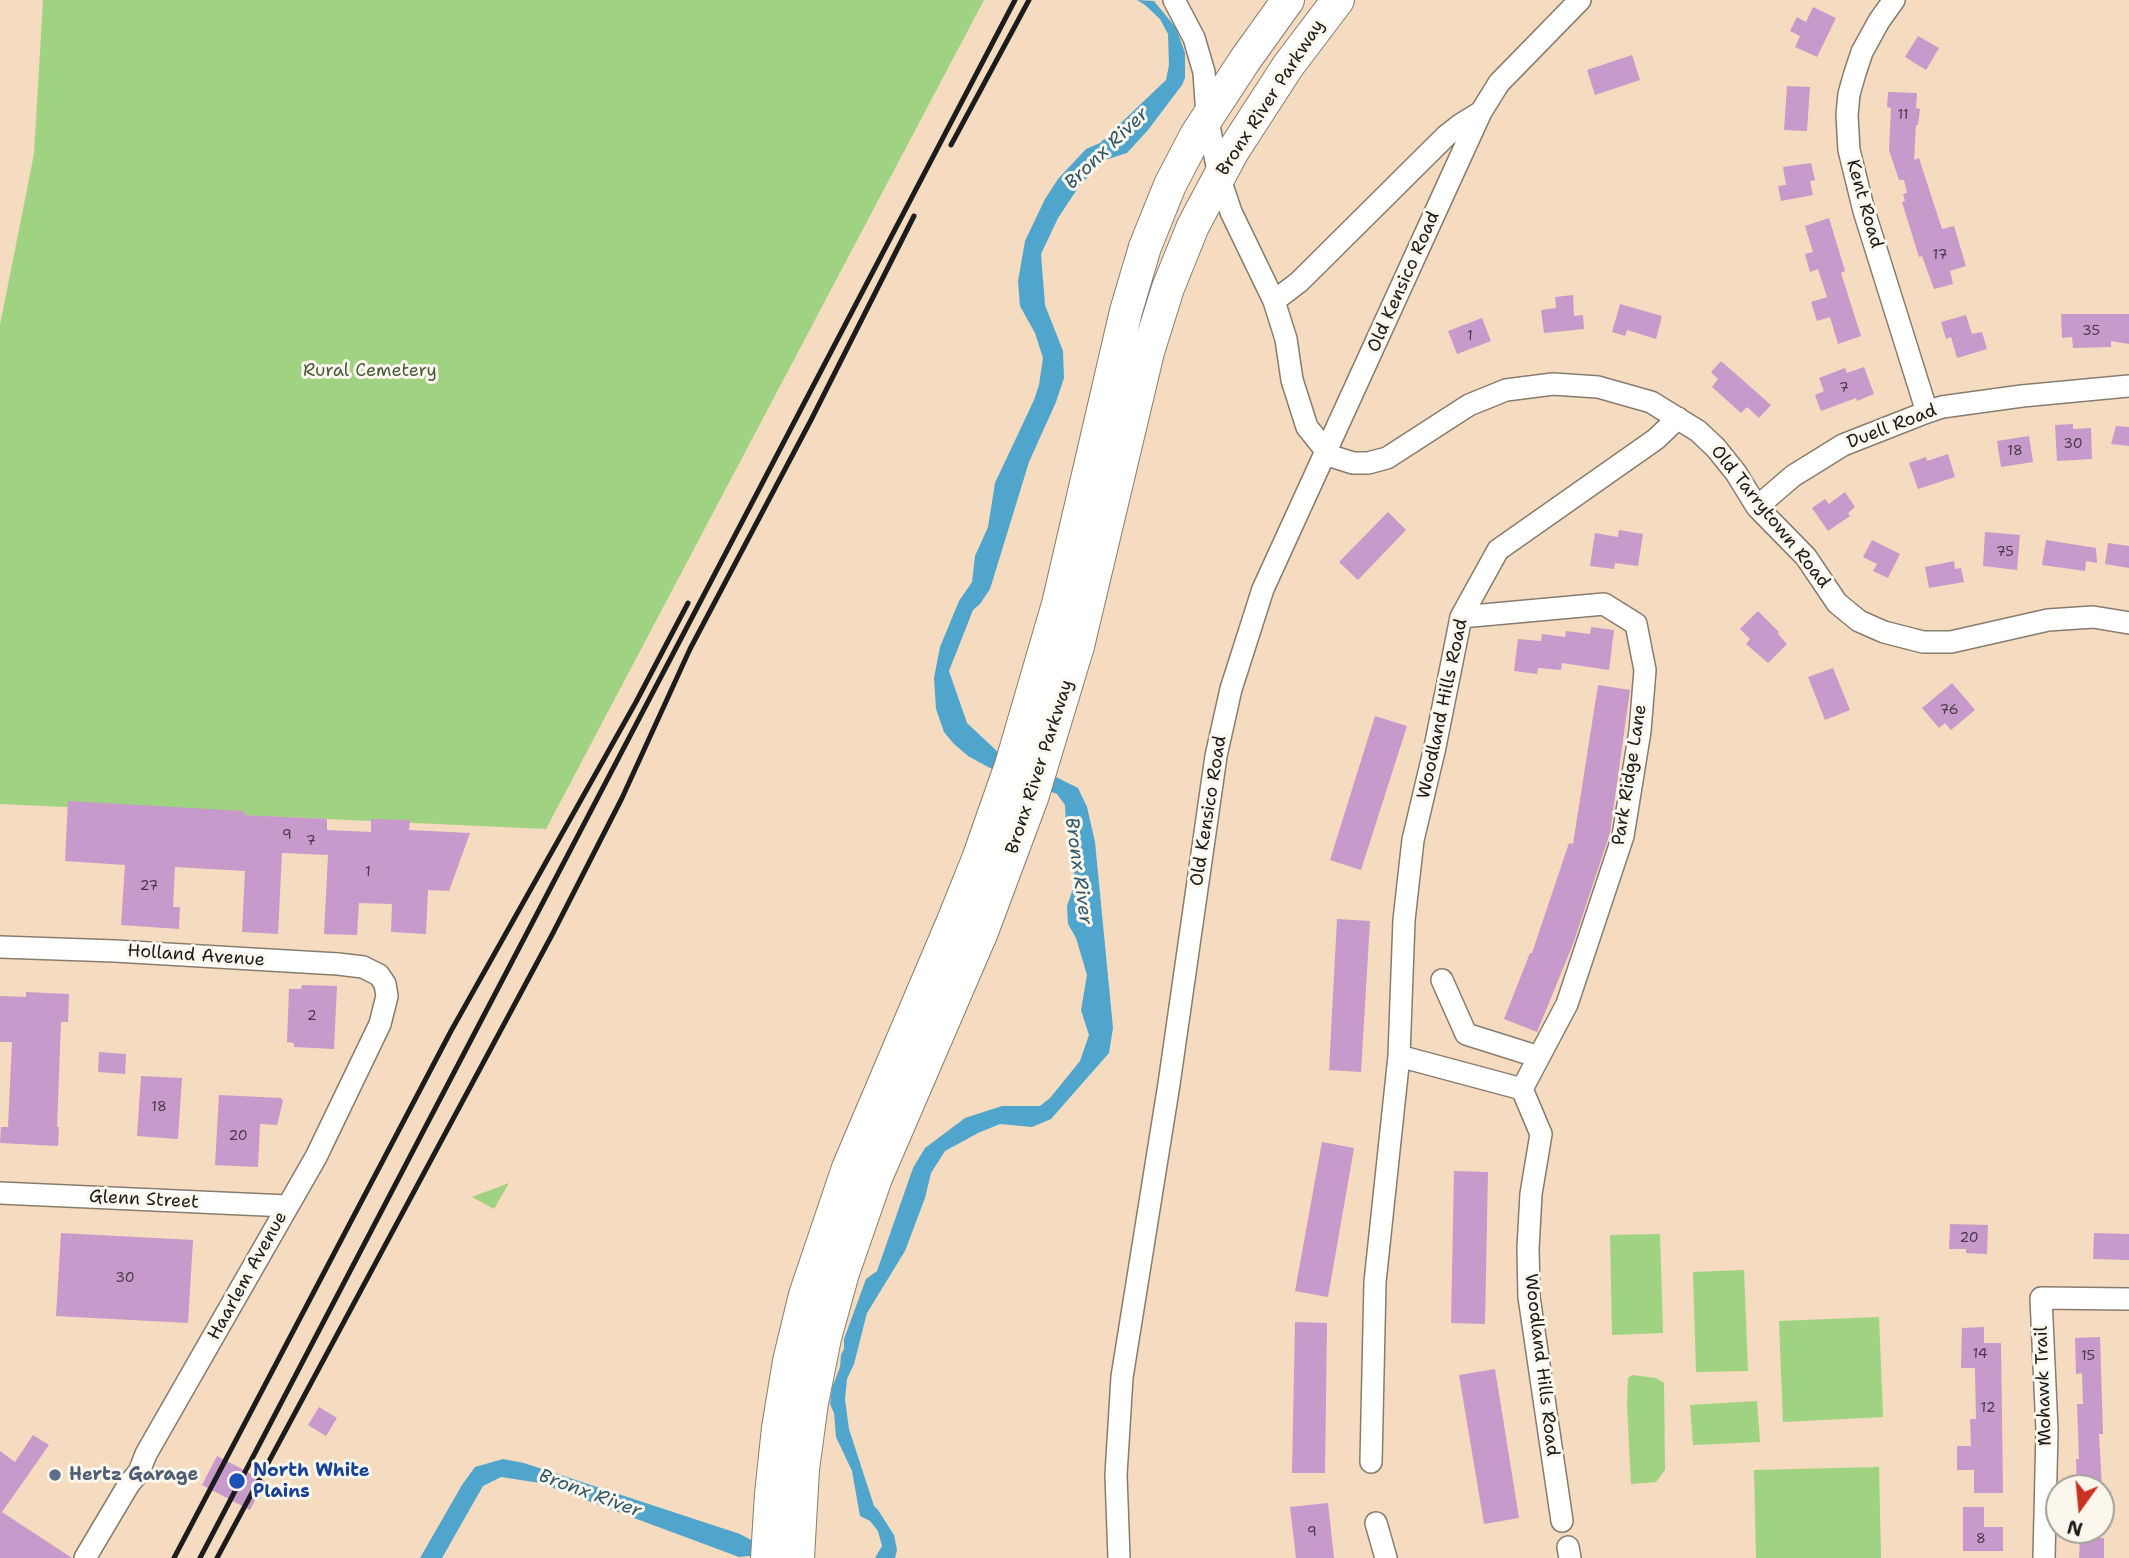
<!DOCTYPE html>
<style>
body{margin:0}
#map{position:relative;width:2129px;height:1558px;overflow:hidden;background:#f5dbbf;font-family:"Shantell Sans",sans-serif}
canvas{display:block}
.north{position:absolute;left:2045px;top:1474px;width:70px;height:70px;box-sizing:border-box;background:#fbf7ec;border:2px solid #a29f99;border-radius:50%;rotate:195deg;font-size:19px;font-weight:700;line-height:28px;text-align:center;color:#1c1c1c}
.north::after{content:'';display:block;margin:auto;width:24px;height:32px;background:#c8321e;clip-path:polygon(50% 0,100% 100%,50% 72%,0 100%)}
</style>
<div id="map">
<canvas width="2129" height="1558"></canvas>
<div class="north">N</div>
</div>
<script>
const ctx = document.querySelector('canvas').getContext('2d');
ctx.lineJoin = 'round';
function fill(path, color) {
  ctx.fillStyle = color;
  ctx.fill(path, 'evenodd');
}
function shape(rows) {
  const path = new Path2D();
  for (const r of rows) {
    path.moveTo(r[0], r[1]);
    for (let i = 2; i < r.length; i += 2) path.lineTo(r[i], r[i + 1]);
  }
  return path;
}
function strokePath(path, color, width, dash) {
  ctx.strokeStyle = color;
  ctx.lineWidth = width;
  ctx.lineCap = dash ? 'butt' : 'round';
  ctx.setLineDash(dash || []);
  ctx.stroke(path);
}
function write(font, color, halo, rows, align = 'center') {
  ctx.font = font + ' "Shantell Sans",sans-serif';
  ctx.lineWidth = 6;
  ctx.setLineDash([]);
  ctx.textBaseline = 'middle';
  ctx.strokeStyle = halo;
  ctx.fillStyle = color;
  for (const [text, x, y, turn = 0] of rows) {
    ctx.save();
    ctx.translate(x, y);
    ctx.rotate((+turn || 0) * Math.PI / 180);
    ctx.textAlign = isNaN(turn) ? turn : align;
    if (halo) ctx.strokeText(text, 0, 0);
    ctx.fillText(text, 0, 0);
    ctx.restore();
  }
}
const green = shape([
 [43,0,984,0,546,829,0,804,0,325,34,154],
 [509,1183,494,1209,472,1197],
 [1660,1234,1663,1333,1612,1335,1610,1235],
 [1744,1270,1748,1371,1696,1372,1693,1272],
 [1879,1317,1883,1417,1783,1422,1779,1321],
 [1632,1375,1656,1378,1664,1383,1665,1470,1656,1482,1631,1484,1627,1404,1628,1378],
 [1757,1401,1760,1442,1693,1445,1690,1405],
 [1879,1467,1881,1558,1756,1558,1754,1470]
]);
const water = shape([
 [1137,0,1154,1,1176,28,1185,53,1185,78,1182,85,1148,130,1127,153,1105,160,1080,185,1058,218,1041,254,1045,305,1063,351,1064,378,1056,402,1029,462,990,589,980,604,973,610,949,671,967,723,999,753,1054,776,1078,788,1087,807,1095,842,1113,1028,1109,1053,1051,1119,1032,1127,1000,1124,978,1133,945,1151,931,1173,925,1198,905,1251,867,1313,854,1364,847,1379,845,1399,849,1429,874,1506,878,1510,894,1535,897,1550,895,1558,875,1558,882,1546,878,1531,870,1521,860,1516,852,1471,836,1437,834,1413,830,1404,832,1388,840,1367,841,1355,844,1349,844,1339,866,1279,877,1271,913,1168,925,1148,965,1118,1002,1106,1040,1106,1050,1098,1080,1061,1089,1035,1081,1010,1087,975,1076,938,1068,924,1067,906,1075,883,1072,836,1066,827,1065,805,1057,794,988,767,968,756,954,744,944,732,936,709,934,678,940,647,959,601,972,582,975,556,988,527,995,483,1034,400,1039,385,1043,358,1035,333,1020,306,1018,281,1025,241,1045,199,1058,179,1086,149,1100,143,1166,80,1169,65,1168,34,1160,19,1145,5],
 [503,1459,524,1463,740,1534,753,1541,755,1558,749,1556,739,1557,540,1483,501,1477,483,1486,442,1558,420,1558,462,1485,475,1467]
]);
const building = shape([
 [1813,7,1836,18,1817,57,1795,47,1800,36,1790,31,1797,17,1806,22],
 [1918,36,1939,48,1926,70,1905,57],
 [1632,55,1640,80,1595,95,1587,70],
 [1787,86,1810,87,1807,131,1784,130],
 [1888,92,1917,93,1916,108,1920,109,1918,125,1916,125,1914,160,1919,158,1942,229,1954,226,1966,266,1950,271,1953,284,1934,289,1922,256,1919,257,1902,202,1905,201,1903,194,1907,193,1904,180,1899,180,1889,150,1891,108,1887,107],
 [1811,163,1815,180,1810,181,1813,195,1781,201,1778,186,1786,185,1783,167],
 [1829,218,1845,271,1841,273,1861,336,1838,344,1830,317,1817,321,1811,302,1827,297,1818,269,1810,272,1805,254,1813,252,1805,226],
 [1573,295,1574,316,1583,315,1584,329,1544,333,1541,310,1556,308,1555,297],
 [1620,304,1662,316,1656,339,1627,330,1625,336,1612,332],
 [2061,314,2129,314,2129,344,2111,341,2111,347,2073,348,2072,337,2062,338],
 [1966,315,1972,334,1982,332,1987,349,1957,358,1951,337,1946,339,1941,322],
 [1482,318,1491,341,1457,354,1448,331],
 [1721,361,1771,405,1759,418,1747,407,1741,413,1712,387,1718,379,1711,372],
 [1864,367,1874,394,1857,401,1856,398,1821,411,1815,395,1824,391,1819,378,1845,368,1847,373],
 [2073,424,2073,429,2091,428,2092,459,2057,461,2055,425],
 [2116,426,2129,427,2129,446,2111,444],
 [2029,436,2033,462,2001,467,1997,441],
 [1948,454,1955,477,1918,489,1909,463,1926,457,1927,461],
 [1845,492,1855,507,1848,513,1850,516,1828,531,1812,508,1825,499,1829,504],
 [1388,512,1406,530,1358,580,1339,562],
 [1619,530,1643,534,1638,566,1615,563,1614,569,1590,566,1595,533,1618,537],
 [1985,532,2020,535,2017,570,1983,566],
 [1872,540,1900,554,1888,578,1873,571,1877,564,1863,557],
 [2046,540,2096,548,2097,563,2086,561,2085,571,2042,565],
 [2108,543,2129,546,2129,568,2105,564],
 [1954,561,1955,569,1961,568,1964,582,1929,588,1925,567],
 [1758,611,1779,632,1778,634,1787,644,1768,663,1746,644,1750,639,1740,629],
 [1591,627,1614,630,1609,670,1562,663,1561,670,1538,668,1537,674,1514,671,1518,639,1541,641,1542,634,1565,637,1566,631,1590,634],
 [1833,668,1850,710,1825,720,1808,677],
 [1952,683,1975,710,1951,730,1945,723,1939,728,1922,708],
 [1598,685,1630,690,1610,833,1573,944,1537,1032,1504,1019,1530,953,1532,953,1569,843,1573,844],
 [1375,716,1407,726,1361,870,1330,860],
 [68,801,244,811,244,815,327,819,327,830,371,832,371,819,410,820,409,830,470,833,449,891,428,890,426,934,391,932,392,904,359,903,357,935,324,934,328,855,282,853,278,934,242,932,245,871,175,867,173,907,180,907,179,929,121,925,125,865,65,861],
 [1337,919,1370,921,1361,1072,1329,1070],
 [302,985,337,986,334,1049,294,1047,294,1043,287,1042,289,989,301,989],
 [26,992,69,994,68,1022,61,1022,57,1127,59,1127,58,1146,0,1143,1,1127,8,1127,12,1042,0,1042,0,996,26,997],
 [99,1052,126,1054,125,1074,98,1072],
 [141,1076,182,1078,178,1139,137,1136],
 [219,1095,281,1098,283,1101,277,1125,260,1124,258,1167,215,1165],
 [1322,1142,1354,1148,1328,1297,1295,1291],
 [1454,1171,1488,1172,1485,1324,1451,1323],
 [1950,1224,1988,1225,1987,1254,1966,1253,1966,1249,1949,1249],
 [61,1233,193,1240,188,1323,56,1316],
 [2094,1233,2129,1234,2129,1260,2093,1259],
 [1295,1322,1327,1323,1325,1473,1292,1473],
 [1984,1327,1984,1343,2001,1343,2003,1493,1974,1493,1974,1470,1957,1470,1957,1446,1971,1446,1970,1419,1976,1419,1975,1368,1961,1368,1962,1328],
 [2100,1337,2103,1434,2099,1434,2102,1488,2077,1488,2076,1459,2079,1459,2077,1404,2083,1404,2082,1373,2076,1374,2075,1338],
 [1495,1369,1519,1518,1484,1524,1459,1375],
 [319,1407,337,1418,326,1436,308,1425],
 [33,1435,49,1445,2,1512,72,1558,0,1558,0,1451,15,1462],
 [217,1456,265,1481,250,1510,202,1485],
 [1328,1503,1334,1558,1296,1558,1290,1507],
 [1963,1507,1984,1507,1984,1527,2003,1527,2003,1551,1963,1551],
 [2080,1538,2104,1538,2104,1558,2079,1558]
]);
const minor = shape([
 [1174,0,1194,38,1204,72,1207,116,1219,176,1231,212,1274,301,1286,339,1292,380,1307,427,1327,452,1334,457,1353,463,1368,463,1387,458,1469,405,1506,390,1553,384,1598,387,1651,402,1698,431,1716,448,1736,473,1757,507,1806,557,1837,603,1859,621,1884,632,1923,642,1951,642,2048,620,2093,617,2129,623],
 [1894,0,1879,21,1862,52,1855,73,1849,94,1847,115,1849,150,1864,211,1927,412],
 [1274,301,1299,282,1446,136,1460,125,1481,112],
 [1757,507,1793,476,1843,445,1927,412,1942,407,2022,396,2129,386],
 [1461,617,1604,604,1636,624,1645,670,1640,731,1623,836,1567,1004,1522,1089],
 [0,947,115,951,338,964,363,967,379,975,385,984,387,996,380,1024,316,1157,146,1454,139,1472,129,1484,85,1558],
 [1442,980,1466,1034,1539,1057],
 [1399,1056,1522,1089,1541,1134,1531,1194,1528,1248,1529,1297,1562,1521],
 [0,1193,287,1206],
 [1371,1462,1375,1282,1399,1056,1404,920,1413,840,1435,747,1461,617,1498,550,1656,439,1678,418],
 [1376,1523,1386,1558],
 [1568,1547,1570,1558],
 [1119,1558,1116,1475,1122,1377,1169,1084,1216,756,1231,689,1263,589,1481,112,1499,83,1580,0],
 [2044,1558,2047,1430,2041,1298,2129,1299]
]);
const highway = shape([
 [767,1558,771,1494,778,1428,789,1361,805,1295,848,1168,953,921,978,859,1011,765,1058,604,1126,311,1145,247,1170,185,1196,135,1245,60,1288,0],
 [798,1558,803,1469,812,1403,825,1338,843,1273,876,1178,982,932,1032,798,1078,646,1148,352,1168,288,1193,226,1233,151,1288,66,1338,0]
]);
const rail = shape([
 [951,145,1029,0],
 [174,1558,451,1031,636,702,688,603],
 [200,1558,1015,0],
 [217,1558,553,933,622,798,690,649,811,420,914,216]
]);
const markers = [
 [55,1475,7,"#5c6f8a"],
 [237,1481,9,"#1a4fb4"]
];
const numberNames = [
 ["11",1903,115],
 ["17",1940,255],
 ["35",2091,331],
 ["1",1470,336],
 ["7",1844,388],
 ["30",2073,444],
 ["18",2015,451],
 ["75",2005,552],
 ["76",1949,710],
 ["9",287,835],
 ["7",311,841],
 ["1",368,872],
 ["27",149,886],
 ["2",312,1016],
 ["18",159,1107],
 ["20",238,1136],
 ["20",1969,1238],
 ["30",125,1278],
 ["14",1980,1354],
 ["15",2088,1356],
 ["12",1988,1408],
 ["9",1312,1532],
 ["8",1981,1539]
];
const streetNames = [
 ["Bronx River Parkway",1271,98,-57],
 ["Kent Road",1864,204,74],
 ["Old Kensico Road",1404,282,-66],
 ["Duell Road",1892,427,-21],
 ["Old Tarrytown Road",1770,517,51],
 ["Woodland Hills Road",1443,709,-78],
 ["Bronx River Parkway",1040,767,-72],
 ["Park Ridge Lane",1630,775,-81],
 ["Old Kensico Road",1209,811,-81],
 ["Holland Avenue",196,956,4],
 ["Glenn Street",144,1200,3],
 ["Haarlem Avenue",248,1276,-61],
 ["Woodland Hills Road",1541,1365,83],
 ["Mohawk Trail",2044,1386,-92]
];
const parkNames = [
 ["Rural Cemetery",370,371]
];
const transitNames = [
 ["North White",253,1471],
 ["Plains",253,1492]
];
const serviceNames = [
 ["Hertz Garage",69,1475]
];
const waterNames = [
 ["Bronx River",1107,149,-44],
 ["Bronx River",1078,871,82],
 ["Bronx River",590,1494,20]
];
fill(green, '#9fd281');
fill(water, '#50a5cc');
fill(building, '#c899cb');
strokePath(minor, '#887c6e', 24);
strokePath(highway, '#887c6e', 34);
strokePath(minor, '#fff', 21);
strokePath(highway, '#fff', 32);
strokePath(rail, '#1c1c1c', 5);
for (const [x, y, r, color] of markers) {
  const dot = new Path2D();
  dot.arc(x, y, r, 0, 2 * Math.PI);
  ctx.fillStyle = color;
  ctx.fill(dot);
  strokePath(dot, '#fbf7ec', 2.5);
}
write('14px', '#473b48', null, numberNames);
write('18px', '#1c1c1c', '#fbf7ec', streetNames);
write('18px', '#4a5c3f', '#fbf7ec', parkNames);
write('bold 18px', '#164399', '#fbf7ec', transitNames, 'left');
write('bold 18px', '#4e5e75', '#fbf7ec', serviceNames, 'left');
write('italic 19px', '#335a6b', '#fbf7ec', waterNames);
</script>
